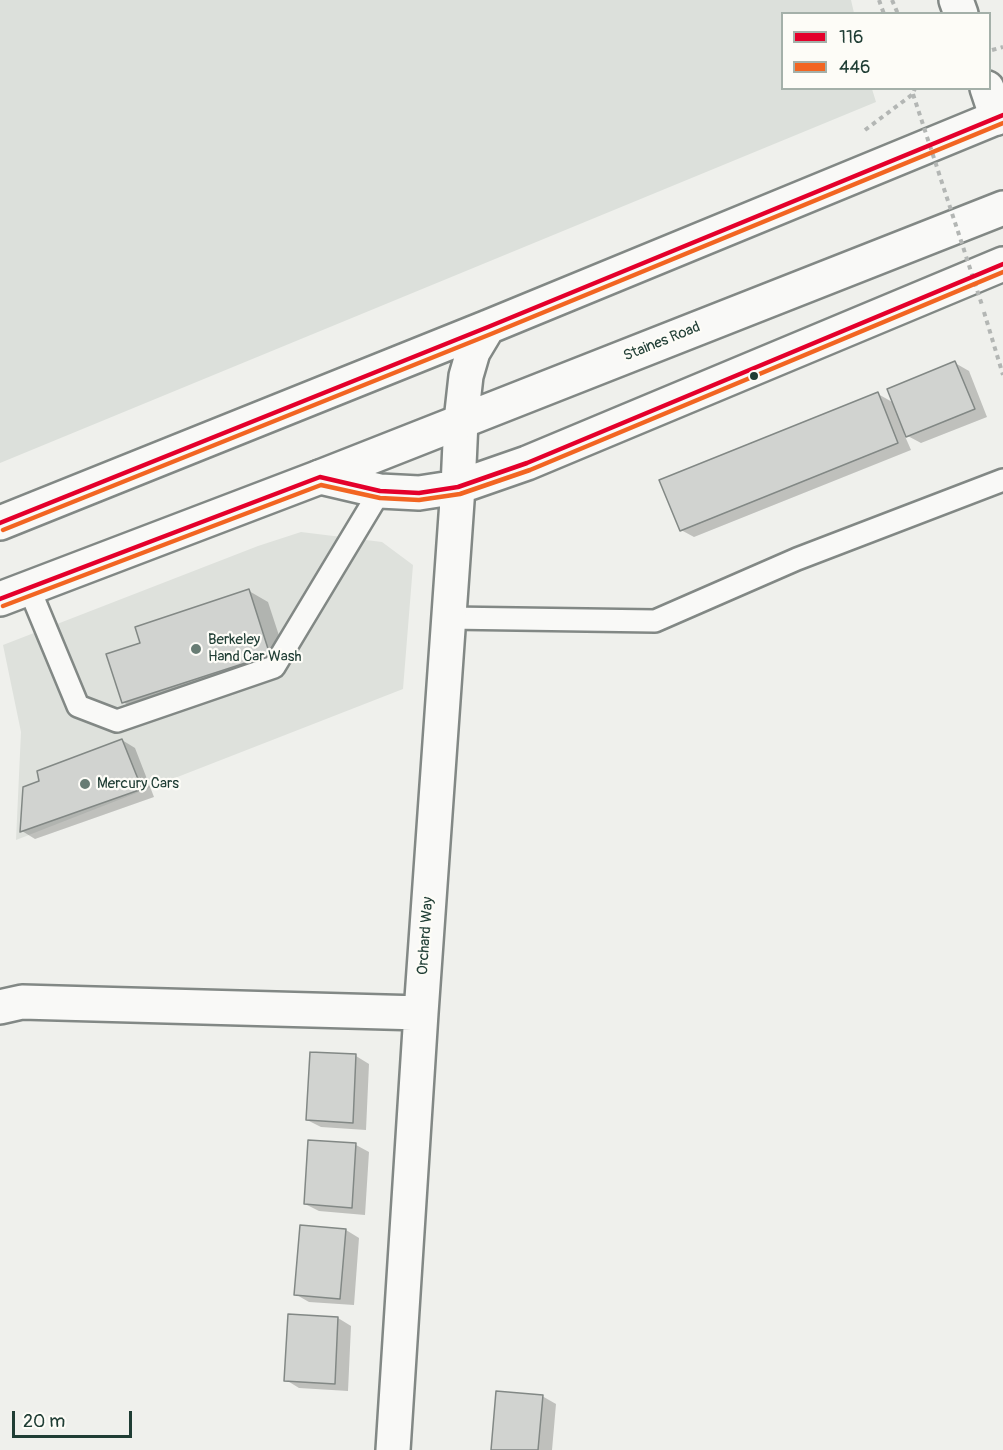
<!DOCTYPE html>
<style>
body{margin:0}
#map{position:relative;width:1003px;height:1450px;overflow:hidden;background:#eff0ec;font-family:Pangolin,sans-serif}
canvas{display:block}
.legend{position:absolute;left:781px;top:12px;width:210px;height:78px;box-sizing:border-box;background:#fdfcf7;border:2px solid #a4b0a9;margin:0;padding:8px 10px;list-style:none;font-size:18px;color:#1f3d34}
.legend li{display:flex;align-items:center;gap:12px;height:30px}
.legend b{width:30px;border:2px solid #a4b0a9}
.scale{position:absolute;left:12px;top:1411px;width:120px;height:27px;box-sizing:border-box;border:3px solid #1f3d34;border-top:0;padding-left:8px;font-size:18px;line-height:21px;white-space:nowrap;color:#1f3d34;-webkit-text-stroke:4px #fdfcf7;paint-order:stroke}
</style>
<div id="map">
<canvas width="1003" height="1450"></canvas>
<ul class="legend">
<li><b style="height:8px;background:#e4002b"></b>116</li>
<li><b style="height:8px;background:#f26522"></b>446</li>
</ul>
<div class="scale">20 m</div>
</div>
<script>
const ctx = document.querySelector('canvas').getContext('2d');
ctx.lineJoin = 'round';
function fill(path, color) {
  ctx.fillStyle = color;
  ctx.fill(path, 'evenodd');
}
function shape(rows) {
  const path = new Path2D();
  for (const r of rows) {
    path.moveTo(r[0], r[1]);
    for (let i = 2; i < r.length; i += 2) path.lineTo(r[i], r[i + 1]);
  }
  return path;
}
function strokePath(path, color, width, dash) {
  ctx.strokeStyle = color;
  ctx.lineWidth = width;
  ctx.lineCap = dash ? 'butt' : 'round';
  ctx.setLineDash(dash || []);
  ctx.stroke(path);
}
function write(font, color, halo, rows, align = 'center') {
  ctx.font = font + ' Pangolin,sans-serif';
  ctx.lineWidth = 4.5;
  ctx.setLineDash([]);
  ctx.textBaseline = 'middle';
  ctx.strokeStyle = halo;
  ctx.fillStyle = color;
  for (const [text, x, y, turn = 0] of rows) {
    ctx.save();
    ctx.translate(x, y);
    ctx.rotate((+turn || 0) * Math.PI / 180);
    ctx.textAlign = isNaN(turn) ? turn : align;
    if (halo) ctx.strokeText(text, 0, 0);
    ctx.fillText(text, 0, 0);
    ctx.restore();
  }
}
const built = shape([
 [301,532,382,542,413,565,403,689,16,840,21,732,3,645,258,546]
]);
const green = shape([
 [0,0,851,0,854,13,782,14,782,88,872,89,876,102,0,463]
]);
const shadow = shape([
 [955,363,969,371,987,417,921,443,904,434,911,450,694,537,681,530,878,394,894,403],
 [249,591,268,602,289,666,143,713,123,702,142,644],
 [122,740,135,748,154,797,35,839,22,831,41,782],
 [356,1056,369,1064,366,1130,321,1127,307,1120],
 [356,1145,369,1152,365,1215,319,1211,305,1204],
 [346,1230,359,1238,354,1305,309,1302,295,1294],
 [338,1318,351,1326,348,1391,299,1388,286,1380],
 [542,1396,556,1404,552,1450,493,1450]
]);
const building = shape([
 [955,361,975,409,906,437,887,389,955,361],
 [878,392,898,443,680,531,659,480,878,392],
 [249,589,270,655,122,703,106,654,140,643,135,627,249,589],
 [122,739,142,789,20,832,23,787,39,781,37,771,122,739],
 [310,1052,356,1054,353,1123,306,1120,310,1052],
 [308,1140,356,1143,352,1208,304,1204,308,1140],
 [300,1225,346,1229,340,1299,294,1295,300,1225],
 [288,1314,338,1317,335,1384,284,1381,288,1314],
 [496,1391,543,1395,538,1450,491,1450,496,1391]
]);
const path = shape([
 [879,0,884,14],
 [892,0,898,14],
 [992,50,1003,47],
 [865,130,913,94,915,88],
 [984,312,1003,375]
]);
const service = shape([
 [29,588,78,706,117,721,274,667,380,491],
 [448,618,655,621,797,559,1003,480]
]);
const minor = shape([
 [956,0,961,14],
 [987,88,997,118],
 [320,477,380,491,419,493,458,487,527,463,1003,264],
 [0,1007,22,1002,421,1013],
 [393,1450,421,1013,458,487,461,421]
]);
const trunk = shape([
 [461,421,466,376,473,352,488,327],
 [0,523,488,327,1003,115],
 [0,599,320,477,1003,208]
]);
const pathBridge = shape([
 [913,94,982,305]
]);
const bus1 = shape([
 [0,523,488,327,1003,115],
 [0,599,320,477,380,491,419,493,458,487,527,463,1003,264]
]);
const bus2 = shape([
 [3,530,491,334,1003,123],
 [3,606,321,485,380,498,419,500,460,494,530,470,1003,272]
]);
const markers = [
 [754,376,5,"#1f3d34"],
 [196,649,6,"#687c74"],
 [85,784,6,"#687c74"]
];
const streetNames = [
 ["Staines Road",662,342,-22],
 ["Orchard Way",426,936,-86]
];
const poiNames = [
 ["Berkeley",208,640],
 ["Hand Car Wash",208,657],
 ["Mercury Cars",97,784]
];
fill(built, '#dee1dc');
fill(green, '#dce0db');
fill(shadow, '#0003');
fill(building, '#d1d3d0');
strokePath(building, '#828885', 1.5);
strokePath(service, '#828885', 26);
strokePath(minor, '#828885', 38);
strokePath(trunk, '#828885', 38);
strokePath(path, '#b3b6b4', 4, [4.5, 4.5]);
strokePath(service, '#f9f9f7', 21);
strokePath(minor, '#f9f9f7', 33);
strokePath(trunk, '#f9f9f7', 33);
strokePath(pathBridge, '#b3b6b4', 4, [4.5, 4.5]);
strokePath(bus1, '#e4002b', 4.5);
strokePath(bus2, '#f26522', 4.5);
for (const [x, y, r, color] of markers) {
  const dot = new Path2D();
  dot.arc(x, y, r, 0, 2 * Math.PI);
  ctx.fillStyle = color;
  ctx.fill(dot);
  strokePath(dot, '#fdfcf7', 2);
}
write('15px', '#1f3d34', '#fdfcf7', streetNames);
write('15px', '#1f3d34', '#fdfcf7', poiNames, 'left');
</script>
